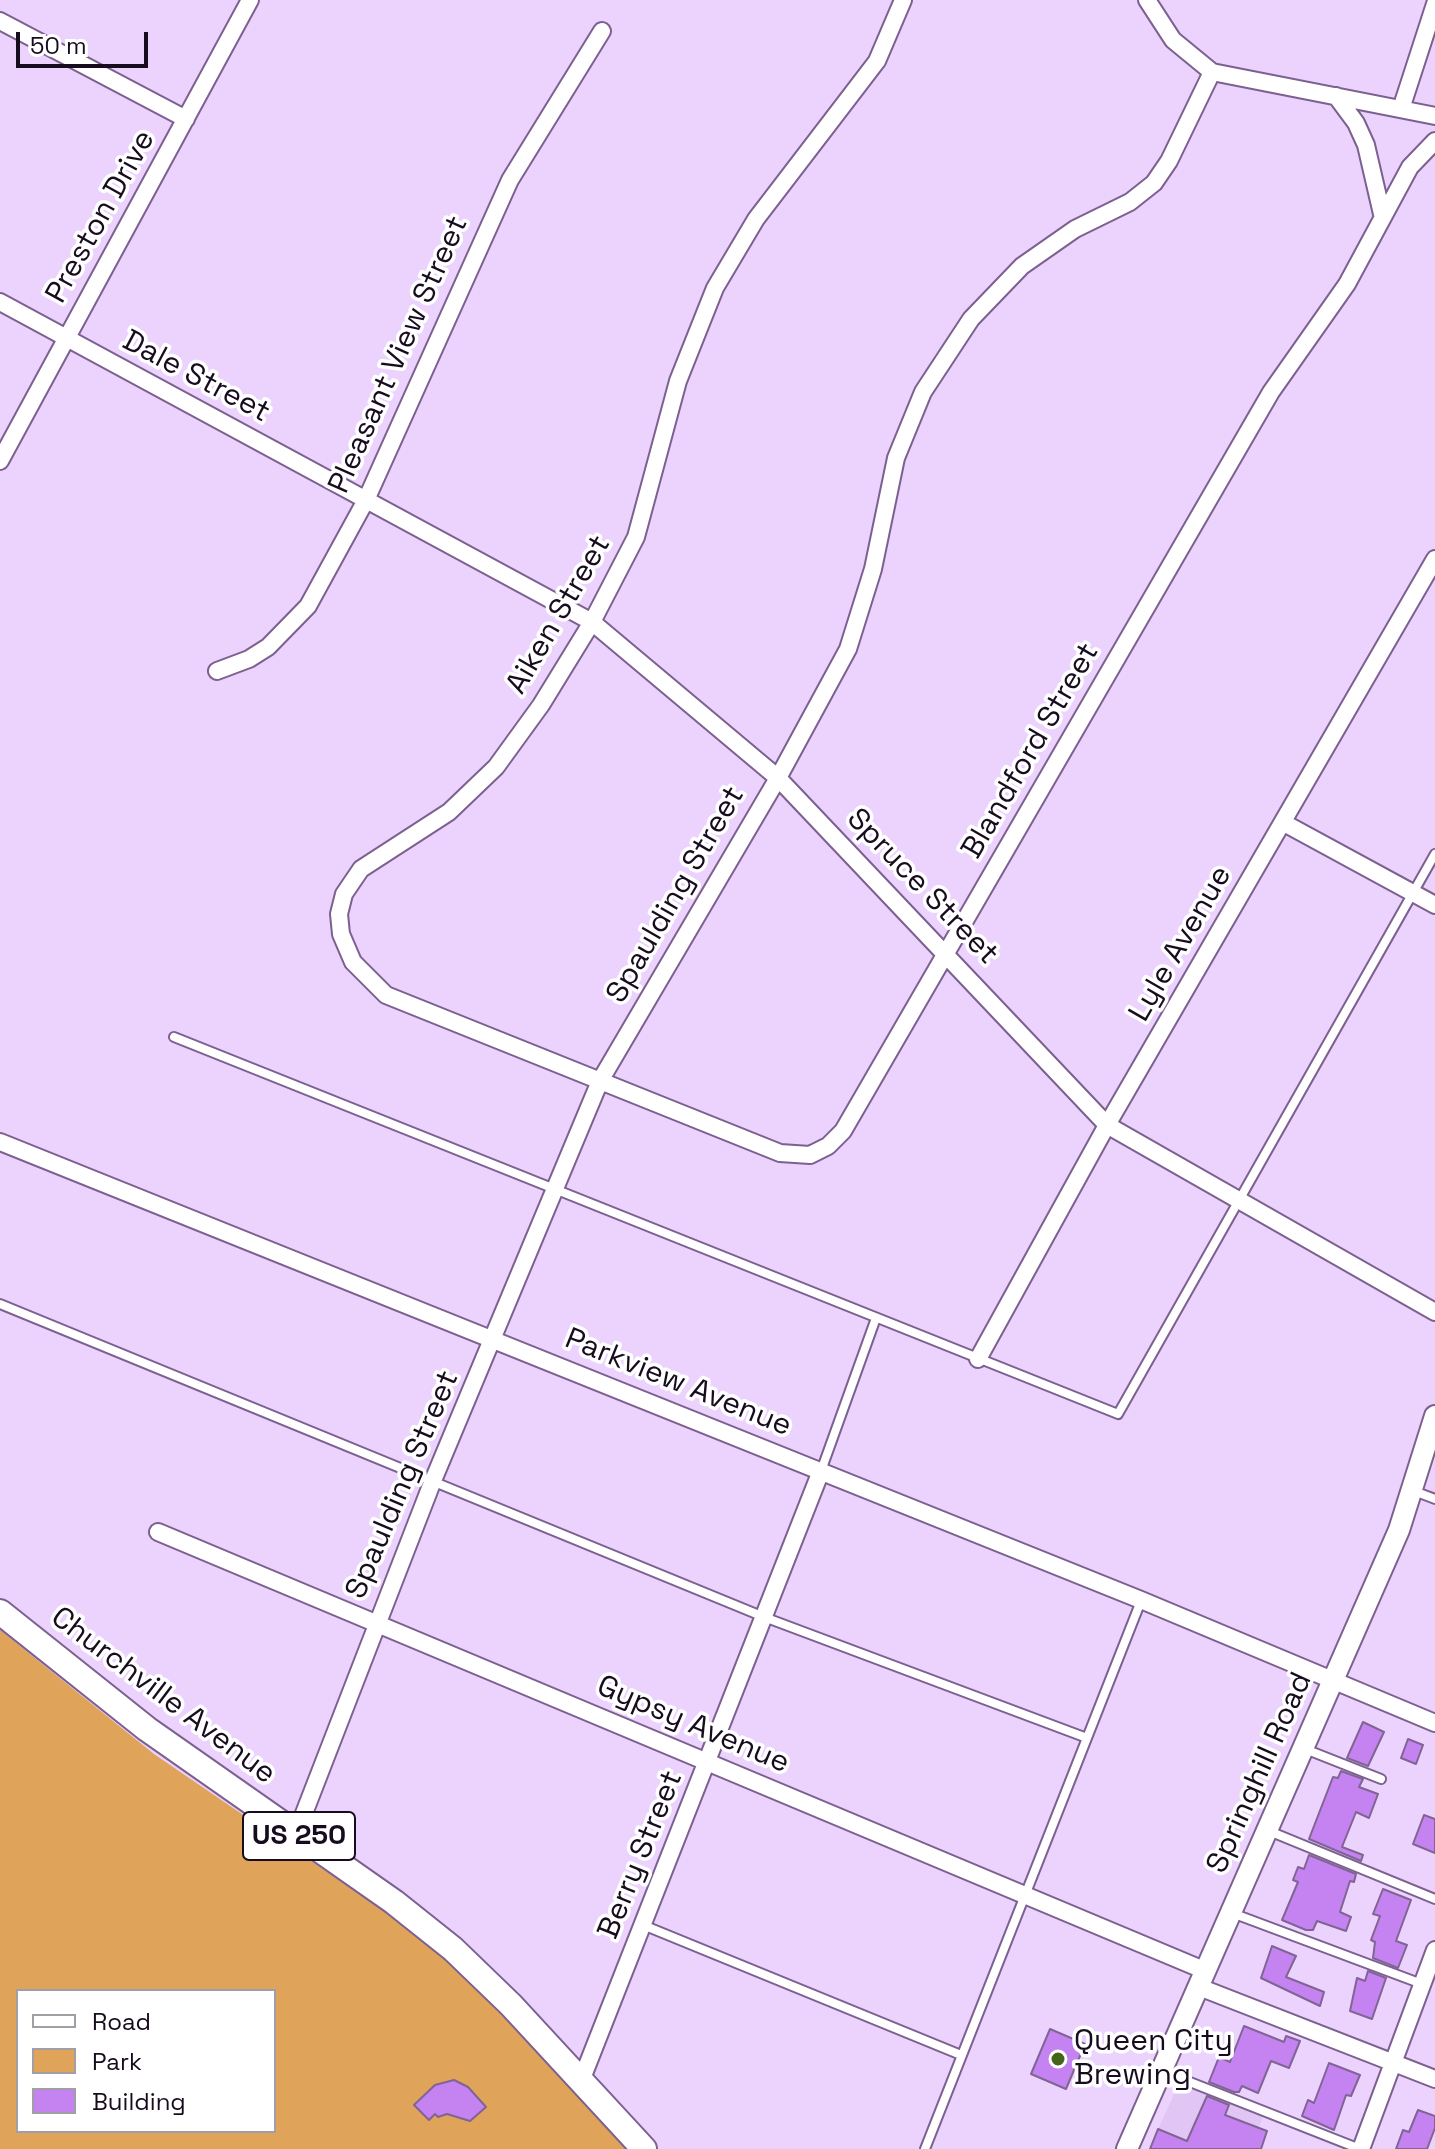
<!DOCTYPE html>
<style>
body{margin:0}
#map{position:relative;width:1435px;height:2149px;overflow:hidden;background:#ebd3fe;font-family:"Space Grotesk",sans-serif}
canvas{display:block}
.legend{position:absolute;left:16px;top:1989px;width:260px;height:144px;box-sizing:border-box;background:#fff;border:2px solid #a29ea5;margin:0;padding:10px 14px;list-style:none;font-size:24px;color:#170c1e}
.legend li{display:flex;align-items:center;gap:16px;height:40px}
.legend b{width:40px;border:2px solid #a29ea5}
.scale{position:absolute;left:16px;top:32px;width:132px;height:36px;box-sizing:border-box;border:4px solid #170c1e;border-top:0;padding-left:10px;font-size:24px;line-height:28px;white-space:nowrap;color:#170c1e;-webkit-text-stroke:6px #fff;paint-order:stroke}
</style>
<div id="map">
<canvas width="1435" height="2149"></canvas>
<ul class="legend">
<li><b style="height:10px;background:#fff"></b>Road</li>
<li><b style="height:22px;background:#dfa359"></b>Park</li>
<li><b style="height:22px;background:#c583f2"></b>Building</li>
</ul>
<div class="scale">50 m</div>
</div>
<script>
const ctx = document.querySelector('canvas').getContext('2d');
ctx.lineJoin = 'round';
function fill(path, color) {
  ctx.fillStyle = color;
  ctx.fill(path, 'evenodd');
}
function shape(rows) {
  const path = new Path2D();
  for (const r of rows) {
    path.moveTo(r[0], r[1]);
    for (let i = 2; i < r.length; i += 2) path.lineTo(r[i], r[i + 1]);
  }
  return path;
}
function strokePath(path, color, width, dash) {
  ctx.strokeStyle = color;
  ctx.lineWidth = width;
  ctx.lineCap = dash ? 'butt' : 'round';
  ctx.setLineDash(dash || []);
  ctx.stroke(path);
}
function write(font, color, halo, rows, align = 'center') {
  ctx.font = font + ' "Space Grotesk",sans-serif';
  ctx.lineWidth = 7;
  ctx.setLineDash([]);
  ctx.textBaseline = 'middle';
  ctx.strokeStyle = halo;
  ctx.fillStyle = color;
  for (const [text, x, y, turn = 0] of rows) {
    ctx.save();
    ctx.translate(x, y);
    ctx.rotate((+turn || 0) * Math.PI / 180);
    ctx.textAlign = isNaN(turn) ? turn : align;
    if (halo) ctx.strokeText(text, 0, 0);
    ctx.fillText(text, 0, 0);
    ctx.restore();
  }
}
const built = shape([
 [1182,2077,1266,2109,1250,2149,1149,2149]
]);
const green = shape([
 [0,1630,154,1754,381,1909,440,1955,496,2007,627,2149,0,2149],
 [18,1991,274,1991,274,2131,18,2131]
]);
const building = shape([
 [1363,1722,1384,1732,1368,1766,1347,1758,1363,1722],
 [1408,1739,1423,1745,1416,1764,1401,1758,1408,1739],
 [1341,1771,1363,1779,1359,1787,1378,1794,1369,1818,1356,1812,1342,1847,1363,1855,1361,1861,1309,1839,1333,1777,1338,1778,1341,1771],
 [1424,1815,1435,1819,1435,1853,1413,1844,1424,1815],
 [1309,1855,1356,1874,1354,1882,1350,1881,1340,1912,1351,1917,1346,1931,1317,1921,1313,1930,1306,1930,1282,1920,1298,1882,1293,1880,1298,1867,1304,1869,1309,1855],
 [1383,1889,1411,1900,1396,1941,1407,1945,1398,1968,1373,1958,1375,1942,1371,1940,1380,1916,1373,1914,1383,1889],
 [1272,1946,1296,1956,1286,1977,1324,1992,1320,2006,1261,1978,1272,1946],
 [1368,1971,1386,1978,1372,2019,1350,2011,1357,1978,1365,1981,1368,1971],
 [1244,2026,1284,2042,1286,2036,1300,2041,1289,2068,1271,2061,1258,2093,1242,2086,1239,2092,1234,2092,1209,2082,1219,2057,1230,2062,1244,2026],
 [1050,2029,1085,2044,1066,2089,1031,2074,1050,2029],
 [1329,2063,1360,2075,1351,2096,1346,2095,1334,2130,1302,2116,1308,2100,1314,2103,1329,2063],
 [454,2080,468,2087,486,2107,470,2121,447,2114,438,2117,435,2114,429,2120,414,2105,435,2085,454,2080],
 [1207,2096,1229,2105,1225,2115,1267,2131,1261,2149,1150,2149,1158,2129,1187,2141,1207,2096],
 [1418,2110,1435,2116,1435,2128,1427,2149,1396,2149,1403,2130,1409,2132,1418,2110]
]);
const service = shape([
 [174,1037,1118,1414,1435,854],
 [0,1304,764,1617,1087,1738],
 [821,1471,876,1318],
 [1414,1491,1435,1499],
 [1305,1749,1381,1779],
 [1269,1831,1435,1899],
 [1232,1913,1422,1984],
 [643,1925,961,2055],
 [1162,2071,1360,2149],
 [925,2149,1141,1601]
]);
const minor = shape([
 [903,0,877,61,756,219,715,288,678,381,636,537,592,622,541,705,496,767,449,812,361,869,344,894,339,914,341,934,353,962,386,995,780,1153,810,1155,828,1146,843,1131,1271,392,1347,284,1410,167,1435,141],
 [1147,0,1173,40,1212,72,1435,116],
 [0,21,186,119],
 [1336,96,1356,123,1366,145,1382,214],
 [1401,109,1435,4],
 [0,302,592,622,778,778,1107,1125,1435,1312],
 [0,461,250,0],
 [217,671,249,659,268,647,308,606,366,500,510,180,602,31],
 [1284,823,1435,905],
 [0,1142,1141,1600,1435,1723],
 [978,1359,1107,1125,1435,559],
 [158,1532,1206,1971],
 [296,1834,432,1483,600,1081,778,778,848,649,873,569,896,458,923,392,971,319,1022,266,1075,229,1130,202,1154,183,1169,161,1212,72],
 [1199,1987,1435,2079],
 [581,2081,821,1471],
 [1361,2149,1435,1950]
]);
const tertiary = shape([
 [1127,2149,1399,1530,1435,1416]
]);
const primary = shape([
 [0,1612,147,1729,394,1902,453,1949,511,2005,644,2149]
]);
const markers = [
 [1058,2059,8,"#44641a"]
];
const shields = [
 [299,1836,112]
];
const shieldNames = [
 ["US 250",299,1836]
];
const streetNames = [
 ["Preston Drive",101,217,-61],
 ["Pleasant View Street",399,355,-66],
 ["Dale Street",196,377,28],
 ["Aiken Street",559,615,-60],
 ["Blandford Street",1031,751,-60],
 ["Spruce Street",922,887,46],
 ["Spaulding Street",676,895,-60],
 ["Lyle Avenue",1181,944,-60],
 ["Parkview Avenue",678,1383,22],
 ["Spaulding Street",403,1485,-67],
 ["Churchville Avenue",163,1696,37],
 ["Gypsy Avenue",693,1725,23],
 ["Springhill Road",1260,1773,-66],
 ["Berry Street",641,1855,-68]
];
const poiNames = [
 ["Queen City",1074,2042],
 ["Brewing",1074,2076]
];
fill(built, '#e0c5f5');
fill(green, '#dfa359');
fill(building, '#c583f2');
strokePath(building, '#806494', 2);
strokePath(service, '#7c6090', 12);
strokePath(minor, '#7c6090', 20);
strokePath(tertiary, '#7c6090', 24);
strokePath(primary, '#7c6090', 28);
strokePath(service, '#fff', 8);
strokePath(minor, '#fff', 16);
strokePath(tertiary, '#fff', 20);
strokePath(primary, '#fff', 24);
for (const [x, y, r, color] of markers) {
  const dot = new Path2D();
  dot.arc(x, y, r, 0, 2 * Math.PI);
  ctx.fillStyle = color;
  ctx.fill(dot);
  strokePath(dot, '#fff', 3);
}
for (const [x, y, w] of shields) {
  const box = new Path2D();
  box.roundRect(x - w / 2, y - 24, w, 48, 6);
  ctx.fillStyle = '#fff';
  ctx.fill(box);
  strokePath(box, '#170c1e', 2);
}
write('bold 28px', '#170c1e', null, shieldNames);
write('30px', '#170c1e', '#fff', streetNames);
write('30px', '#170c1e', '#fff', poiNames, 'left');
</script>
